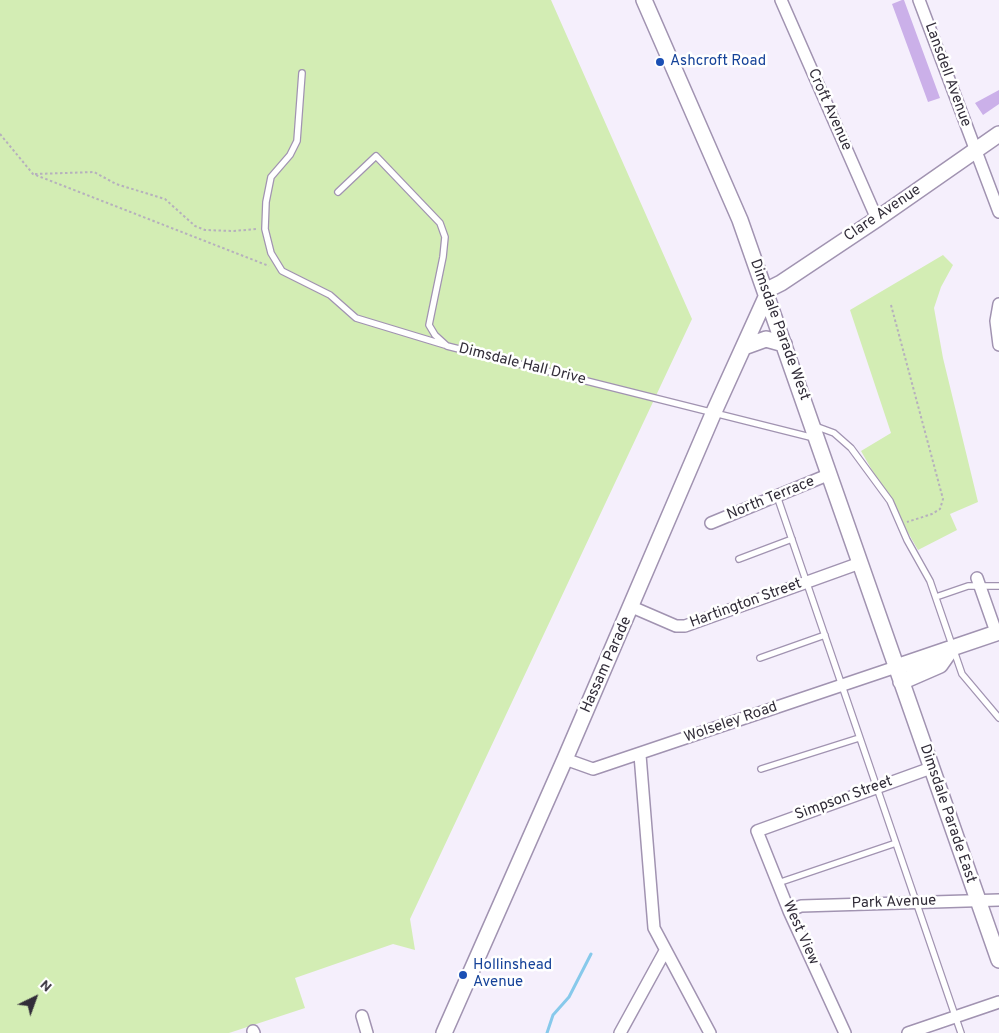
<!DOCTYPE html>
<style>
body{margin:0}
#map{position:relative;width:999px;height:1033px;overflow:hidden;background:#f5effc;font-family:Overpass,sans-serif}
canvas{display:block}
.north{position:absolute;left:10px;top:973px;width:50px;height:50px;-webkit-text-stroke:4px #fff;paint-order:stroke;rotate:42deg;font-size:14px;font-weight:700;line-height:20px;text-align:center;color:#322d39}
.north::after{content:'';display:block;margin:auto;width:18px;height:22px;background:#322d39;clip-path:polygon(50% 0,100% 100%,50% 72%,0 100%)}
</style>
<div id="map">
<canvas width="999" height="1033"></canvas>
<div class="north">N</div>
</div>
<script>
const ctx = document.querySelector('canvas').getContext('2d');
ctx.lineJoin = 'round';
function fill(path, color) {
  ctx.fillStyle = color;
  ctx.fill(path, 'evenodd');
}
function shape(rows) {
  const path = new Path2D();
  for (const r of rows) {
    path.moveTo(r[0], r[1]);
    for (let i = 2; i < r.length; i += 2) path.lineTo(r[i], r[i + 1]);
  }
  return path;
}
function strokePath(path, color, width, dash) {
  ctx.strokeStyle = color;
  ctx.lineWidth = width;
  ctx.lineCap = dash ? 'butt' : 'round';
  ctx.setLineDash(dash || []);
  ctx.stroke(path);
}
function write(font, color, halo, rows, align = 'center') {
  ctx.font = font + ' Overpass,sans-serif';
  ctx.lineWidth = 5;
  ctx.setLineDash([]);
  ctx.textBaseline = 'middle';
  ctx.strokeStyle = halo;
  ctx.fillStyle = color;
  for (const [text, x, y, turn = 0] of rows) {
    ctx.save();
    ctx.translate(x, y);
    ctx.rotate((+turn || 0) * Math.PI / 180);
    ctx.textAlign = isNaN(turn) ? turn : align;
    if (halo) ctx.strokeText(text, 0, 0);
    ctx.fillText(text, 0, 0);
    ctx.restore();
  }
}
const green = shape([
 [0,0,551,0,692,319,410,919,415,950,393,944,295,978,305,1008,229,1033,0,1033],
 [943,255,953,265,941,287,934,308,943,358,978,502,950,514,957,530,918,550,861,451,891,433,850,310]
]);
const stream = shape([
 [547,1033,553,1015,569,997,591,954]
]);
const building = shape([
 [902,0,904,0,940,98,928,102,892,4],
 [999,90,999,104,983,115,975,103]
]);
const path = shape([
 [0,134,33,174,269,266],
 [35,174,94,172,116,184,165,199,195,226,205,230,234,231,256,229],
 [891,305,943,499,940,509,932,514,907,522]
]);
const lane = shape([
 [302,73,297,141,290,155,271,177,266,202,265,229,271,253,282,271,330,295,356,318,445,345],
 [338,192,376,156,440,223,445,237,443,257,429,325,435,335,447,346,814,438],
 [815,426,834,433,851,448,890,501,907,540,930,581,962,674,999,718],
 [777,496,961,1033],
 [739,559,792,539],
 [936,597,968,586,999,586],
 [760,658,825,635],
 [761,769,859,738],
 [778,883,896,843]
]);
const street = shape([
 [781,0,877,219],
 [919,0,999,212],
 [999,304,996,321,999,345],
 [711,523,830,474],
 [977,578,996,632],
 [632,607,676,626,685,626,860,563],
 [640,755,654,928,710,1033],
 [565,759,593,769,896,667],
 [789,911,801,906,999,900],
 [362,1016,367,1033],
 [253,1031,254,1033],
 [620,1033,665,951],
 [845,1033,789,911,757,831,931,768],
 [908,1033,999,1002]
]);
const secondary = shape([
 [644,0,740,220,999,960],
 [765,291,781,283,877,219,999,134],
 [744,347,766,339,784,344],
 [896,667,999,632],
 [901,682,940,665,952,648],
 [444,1033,565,759,713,414,767,295]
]);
const markers = [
 [660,62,5,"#1a4fb4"],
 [463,975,5,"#1a4fb4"]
];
const transitNames = [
 ["Ashcroft Road",670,62],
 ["Hollinshead",473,966],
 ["Avenue",473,983]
];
const streetNames = [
 ["Lansdell Avenue",947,75,70],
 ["Croft Avenue",829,110,66],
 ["Clare Avenue",883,214,-34],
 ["Dimsdale Parade West",779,330,70],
 ["Dimsdale Hall Drive",522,365,14],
 ["North Terrace",771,499,-22],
 ["Hartington Street",746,604,-20],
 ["Hassam Parade",607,665,-66],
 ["Wolseley Road",731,723,-19],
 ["Simpson Street",844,799,-20],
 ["Dimsdale Parade East",947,814,71],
 ["Park Avenue",894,903,-2],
 ["West View",800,933,66]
];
fill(green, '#d3edb4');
strokePath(stream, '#87c9eb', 3);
fill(building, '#cbb0e9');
strokePath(lane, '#a193b1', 8);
strokePath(street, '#a193b1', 14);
strokePath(secondary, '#a193b1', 18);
strokePath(path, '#b6b0bd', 2, [2.5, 2.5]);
strokePath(lane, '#fff', 5.5);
strokePath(street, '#fff', 11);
strokePath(secondary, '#fff', 15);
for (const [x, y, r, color] of markers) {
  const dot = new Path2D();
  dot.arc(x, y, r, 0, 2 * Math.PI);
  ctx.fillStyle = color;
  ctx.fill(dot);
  strokePath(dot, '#fff', 2);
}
write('15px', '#164399', '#fff', transitNames, 'left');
write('15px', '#322d39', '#fff', streetNames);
</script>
